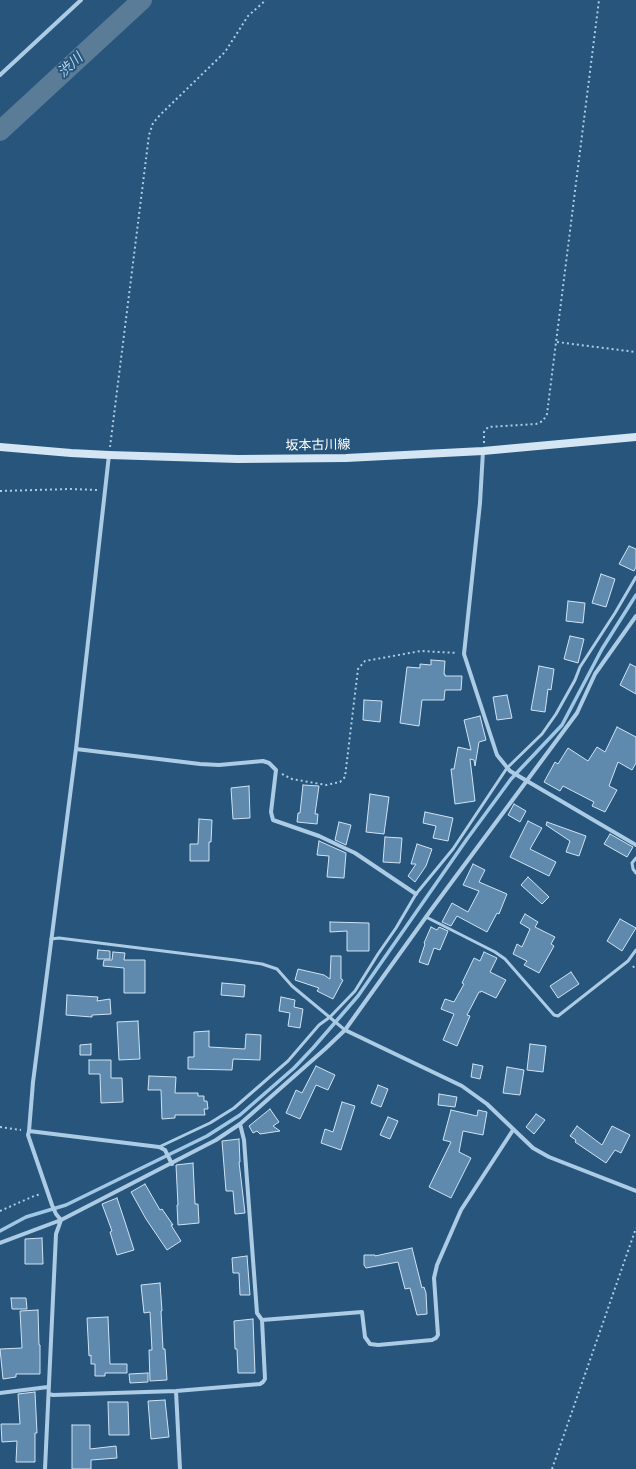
<!DOCTYPE html>
<meta charset="utf-8">
<style>
body{margin:0}
canvas{display:block;background:#27557c}
</style>
<canvas width="636" height="1469"></canvas>
<script>
const ctx = document.querySelector('canvas').getContext('2d');
ctx.lineJoin = 'round';
function shape(rows) {
  const path = new Path2D();
  for (const r of rows) {
    path.moveTo(r[0], r[1]);
    for (let i = 2; i < r.length; i += 2) path.lineTo(r[i], r[i + 1]);
  }
  return path;
}
function strokePath(path, color, width, dash) {
  ctx.strokeStyle = color;
  ctx.lineWidth = width;
  ctx.lineCap = dash ? 'butt' : 'round';
  ctx.setLineDash(dash || []);
  ctx.stroke(path);
}
function fill(path, color) {
  ctx.fillStyle = color;
  ctx.fill(path, 'evenodd');
}
function write(font, color, halo, rows, align = 'center') {
  ctx.font = font + ' "Nunito Sans","Noto Sans JP",sans-serif';
  ctx.lineWidth = 4;
  ctx.setLineDash([]);
  ctx.textBaseline = 'middle';
  ctx.strokeStyle = halo;
  ctx.fillStyle = color;
  for (const [text, x, y, turn = 0] of rows) {
    ctx.save();
    ctx.translate(x, y);
    ctx.rotate((+turn || 0) * Math.PI / 180);
    ctx.textAlign = isNaN(turn) ? turn : align;
    if (halo) ctx.strokeText(text, 0, 0);
    ctx.fillText(text, 0, 0);
    ctx.restore();
  }
}
const stream = shape([
 [0,1231,26,1217,66,1205,207,1136,240,1115,294,1068,313,1048,358,996,467,839,511,779,562,725,602,649,636,595]
]);
const river = shape([
 [0,131,142,0]
]);
const building = shape([
 [629,546,636,549,636,567,634,571,619,564,629,546],
 [601,574,615,579,606,607,592,603,601,574],
 [568,601,585,603,583,623,566,621,568,601],
 [570,636,584,639,578,663,564,659,570,636],
 [431,660,445,661,444,674,445,674,445,676,462,676,461,690,445,690,444,700,422,700,419,726,400,723,407,667,420,668,420,664,431,665,431,660],
 [630,664,636,667,636,694,620,685,630,664],
 [539,666,554,669,551,690,548,689,545,712,531,710,539,666],
 [507,695,512,718,497,720,493,697,507,695],
 [364,700,382,701,380,722,363,720,364,700],
 [480,716,486,740,479,742,475,766,474,760,470,759,475,801,455,804,451,769,454,769,458,747,471,750,464,720,480,716],
 [617,727,636,737,636,763,632,770,618,762,609,786,617,790,605,812,592,806,594,802,563,786,560,791,544,782,555,762,558,764,568,748,588,761,597,747,605,752,617,727],
 [303,785,319,786,315,814,318,814,317,824,297,822,298,813,300,813,303,785],
 [249,786,250,818,233,819,231,788,249,786],
 [370,794,389,797,384,834,366,832,370,794],
 [514,804,526,811,520,822,508,815,514,804],
 [425,812,453,818,448,841,433,838,436,826,423,823,425,812],
 [199,819,212,820,211,842,209,842,209,861,190,861,190,844,198,844,199,819],
 [528,821,542,828,530,849,556,862,549,876,510,857,528,821],
 [339,822,351,825,346,845,335,840,339,822],
 [547,822,586,836,579,856,566,852,570,841,546,825,547,822],
 [610,834,633,847,627,857,604,844,610,834],
 [385,837,402,838,400,863,383,862,385,837],
 [319,841,346,853,344,878,327,877,329,856,317,855,319,841],
 [417,844,432,849,426,866,415,882,408,876,416,864,411,864,417,844],
 [473,864,485,870,479,882,507,894,499,914,497,913,487,932,457,916,451,926,442,922,452,903,468,912,479,891,463,885,473,864],
 [528,877,549,897,542,904,521,885,528,877],
 [525,914,538,922,535,927,555,937,551,944,554,946,539,973,524,965,527,961,513,954,517,944,522,947,530,929,520,923,525,914],
 [620,919,636,928,622,951,607,941,620,919],
 [330,922,369,923,369,951,347,951,347,931,330,932,330,922],
 [431,927,437,930,439,927,448,931,440,950,434,948,428,965,419,962,425,944,424,943,431,927],
 [98,950,110,951,110,959,97,959,98,950],
 [113,952,125,953,124,960,145,960,145,993,124,993,124,968,103,966,104,960,112,960,113,952],
 [484,952,497,958,490,972,506,980,496,998,481,991,481,992,479,992,467,1015,470,1016,457,1046,443,1040,454,1014,441,1009,445,999,454,1002,464,984,462,983,474,958,480,961,484,952],
 [331,956,341,956,341,979,343,980,333,999,317,991,319,988,295,980,298,969,324,975,330,979,331,956],
 [571,972,579,984,558,998,550,986,571,972],
 [222,983,245,985,244,997,221,995,222,983],
 [67,995,98,997,97,1001,110,999,111,1014,92,1015,92,1017,66,1015,67,995],
 [281,997,295,1000,294,1007,303,1009,300,1028,288,1026,290,1013,279,1011,281,997],
 [138,1021,140,1059,119,1060,117,1022,138,1021],
 [209,1031,209,1047,245,1049,246,1034,261,1035,260,1060,233,1059,232,1070,188,1069,188,1057,194,1057,194,1032,209,1031],
 [91,1044,91,1055,80,1055,80,1045,91,1044],
 [530,1044,546,1046,543,1072,527,1070,530,1044],
 [89,1060,111,1060,111,1078,122,1078,123,1102,101,1103,100,1074,89,1074,89,1060],
 [473,1064,483,1066,480,1079,471,1077,473,1064],
 [316,1066,335,1075,328,1090,316,1085,300,1119,286,1113,296,1090,302,1093,316,1066],
 [507,1067,524,1070,520,1095,503,1093,507,1067],
 [149,1076,176,1077,175,1093,198,1093,198,1096,204,1096,204,1101,207,1101,208,1109,204,1109,205,1115,175,1115,175,1118,162,1119,161,1090,148,1090,149,1076],
 [378,1085,388,1089,381,1107,371,1103,378,1085],
 [439,1094,457,1097,455,1107,438,1105,439,1094],
 [342,1102,355,1106,341,1150,321,1143,325,1129,333,1132,342,1102],
 [270,1109,279,1122,273,1126,280,1131,260,1134,257,1131,253,1133,249,1126,270,1109],
 [451,1110,477,1116,478,1110,487,1112,483,1135,463,1131,459,1152,471,1158,451,1198,429,1187,451,1142,443,1140,451,1110],
 [536,1114,545,1120,534,1134,526,1127,536,1114],
 [388,1117,398,1121,390,1139,380,1135,388,1117],
 [577,1126,602,1145,612,1126,630,1135,621,1153,615,1150,606,1163,575,1142,576,1140,570,1136,577,1126],
 [239,1139,240,1162,239,1162,245,1213,235,1214,233,1191,226,1191,222,1141,239,1139],
 [193,1163,195,1204,198,1204,199,1223,178,1225,177,1205,178,1205,176,1165,193,1163],
 [145,1184,160,1210,162,1209,173,1225,171,1225,181,1241,167,1250,146,1219,131,1192,145,1184],
 [117,1198,125,1222,134,1250,117,1255,110,1232,112,1231,102,1204,117,1198],
 [42,1238,43,1264,25,1264,25,1239,42,1238],
 [412,1248,422,1288,424,1287,426,1293,427,1314,417,1315,410,1288,405,1289,398,1262,366,1268,364,1265,364,1255,375,1255,375,1256,412,1248],
 [247,1256,250,1295,240,1295,239,1273,233,1273,232,1258,247,1256],
 [160,1283,162,1311,161,1311,163,1349,165,1349,167,1380,150,1381,149,1350,152,1350,150,1312,144,1313,141,1285,160,1283],
 [11,1298,26,1298,27,1309,12,1309,11,1298],
 [38,1310,39,1345,40,1345,40,1374,16,1374,16,1377,3,1379,0,1349,22,1348,20,1311,38,1310],
 [108,1317,110,1364,127,1364,127,1373,105,1373,105,1376,95,1376,95,1364,91,1364,91,1355,89,1356,87,1318,108,1317],
 [253,1319,255,1373,238,1373,237,1349,235,1349,234,1321,253,1319],
 [148,1373,148,1382,130,1383,129,1374,148,1373],
 [35,1392,37,1433,35,1433,35,1462,16,1462,17,1441,2,1442,1,1424,20,1424,18,1394,35,1392],
 [165,1400,169,1437,151,1439,148,1401,165,1400],
 [108,1402,128,1402,129,1435,109,1435,108,1402],
 [72,1425,90,1425,90,1449,116,1446,117,1458,91,1460,91,1469,72,1469,72,1425]
]);
const path = shape([
 [557,342,636,352],
 [484,443,484,432,488,427,536,424,543,421,547,414,599,0],
 [110,447,149,135,153,123,160,115,225,52,248,16,266,0],
 [0,491,71,489,98,490],
 [282,774,292,779,326,785,340,782,345,777,358,669,365,661,421,651,457,653],
 [633,966,636,970],
 [0,1127,21,1130],
 [0,1211,34,1196,41,1194],
 [552,1469,636,1228]
]);
const service = shape([
 [636,858,632,863,633,869,636,873],
 [426,917,495,952,505,959,554,1015,558,1016,628,961,636,950],
 [51,939,59,938,235,960,262,964,277,969,292,986,345,1030],
 [159,1147,210,1123,234,1108,288,1061,319,1025,330,1017,355,991,378,954,396,928,416,894,453,849,507,768,542,734,556,714,575,680,580,667,615,613,636,577]
]);
const minor = shape([
 [0,75,81,0],
 [483,451,480,503,464,654,497,755,510,771,636,845],
 [76,749,200,764,219,765,263,761,269,763,276,770,271,812,273,820,319,836,355,853,416,894],
 [345,1030,462,1086,487,1104,533,1148,549,1157,636,1191],
 [29,1131,159,1147,165,1150,172,1164],
 [0,1243,61,1220,56,1214,52,1205,28,1135,29,1131,33,1082,76,749,109,455],
 [262,1320,362,1312,365,1337,370,1344,378,1345,432,1340,436,1338,438,1335,434,1278,437,1265,461,1210,513,1130],
 [176,1391,180,1469],
 [0,1393,48,1387],
 [49,1394,53,1395,176,1391,260,1384,263,1382,265,1379,262,1320,257,1313,244,1140,240,1124],
 [45,1469,56,1234,61,1220,216,1140,240,1124,325,1049,345,1030,431,910,577,713,595,674,636,616]
]);
const secondary = shape([
 [0,447,71,453,109,455,238,459,346,458,483,451,636,437]
]);
const streetNames = [
 ["坂本古川線",318,446,-1]
];
const waterNames = [
 ["渋川",71,66,-43]
];
strokePath(stream, '#a0c7e5', 3.5);
strokePath(river, '#5b7c97', 20);
fill(building, '#5f8aad');
strokePath(building, '#cee3f4', 1);
strokePath(path, '#accbe4', 2, [2, 3]);
strokePath(service, '#accbe4', 3);
strokePath(minor, '#accbe4', 4);
strokePath(secondary, '#d4e6f4', 8);
write('13px', '#fff', '#27557c', streetNames);
write('italic 14px', '#b7d5ec', '#27557c', waterNames);
</script>
